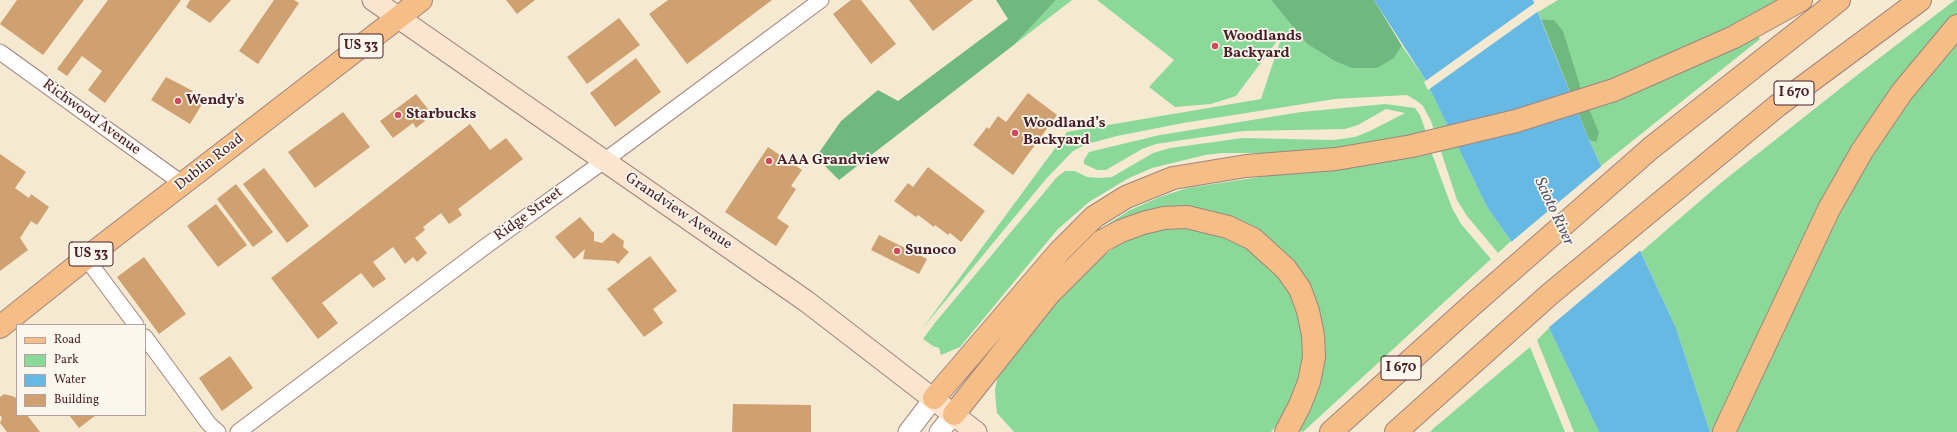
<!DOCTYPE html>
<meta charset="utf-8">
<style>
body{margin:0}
#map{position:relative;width:1957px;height:432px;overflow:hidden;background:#f5e9d2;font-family:Vollkorn,serif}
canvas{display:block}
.legend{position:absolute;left:16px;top:324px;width:130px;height:92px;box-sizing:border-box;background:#fbf7ec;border:1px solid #b4a19f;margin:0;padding:5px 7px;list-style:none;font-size:12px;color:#4a1f2b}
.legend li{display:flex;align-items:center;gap:8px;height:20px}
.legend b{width:20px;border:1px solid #b4a19f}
</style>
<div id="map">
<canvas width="1957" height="432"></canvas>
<ul class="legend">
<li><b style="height:5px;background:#f6be87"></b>Road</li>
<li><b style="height:11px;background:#8ad998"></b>Park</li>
<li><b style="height:11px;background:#66b9e2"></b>Water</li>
<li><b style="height:11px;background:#cfa070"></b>Building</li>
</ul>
</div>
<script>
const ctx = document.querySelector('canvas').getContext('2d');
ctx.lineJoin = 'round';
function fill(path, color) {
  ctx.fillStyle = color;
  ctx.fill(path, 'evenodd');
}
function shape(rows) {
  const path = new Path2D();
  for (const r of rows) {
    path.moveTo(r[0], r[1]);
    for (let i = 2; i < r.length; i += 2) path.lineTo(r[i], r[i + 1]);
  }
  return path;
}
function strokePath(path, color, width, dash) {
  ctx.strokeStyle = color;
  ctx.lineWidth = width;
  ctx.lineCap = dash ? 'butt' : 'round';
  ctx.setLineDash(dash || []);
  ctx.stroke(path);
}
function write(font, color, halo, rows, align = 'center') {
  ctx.font = font + ' Vollkorn,serif';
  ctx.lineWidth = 3.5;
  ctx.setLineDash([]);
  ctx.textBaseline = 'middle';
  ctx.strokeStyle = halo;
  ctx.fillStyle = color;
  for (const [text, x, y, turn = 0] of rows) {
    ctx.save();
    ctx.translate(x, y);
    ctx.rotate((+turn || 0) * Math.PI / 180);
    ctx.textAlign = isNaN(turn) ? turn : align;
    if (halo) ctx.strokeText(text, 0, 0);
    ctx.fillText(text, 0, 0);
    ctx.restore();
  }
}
const green = shape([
 [1056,0,1072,0,1015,44,1053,3],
 [1097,0,1271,0,1306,43,1394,58,1402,46,1425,79,1487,207,1511,241,1498,253,1467,216,1457,200,1431,121,1423,106,1417,101,1407,95,1335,99,1183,123,1117,136,1087,144,1073,151,1046,179,922,329,1067,132,1261,99,1283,33,1236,96,1211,104,1175,107,1149,87,1174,60],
 [1558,0,1781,0,1761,12,1666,59,1608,80,1615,99,1757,34,1760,39,1601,166,1589,140,1596,142,1581,89,1554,20,1541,19,1538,12],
 [1955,0,1957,0,1957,16,1923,54,1873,121,1834,183,1809,232,1732,393,1741,419,1807,274,1857,176,1905,103,1957,41,1957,432,1710,432,1676,328,1641,252,1722,182,1856,76],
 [1385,104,1415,108,1420,115,1426,132,1349,147,1273,153,1222,153,1205,155,1152,168,1127,179,1089,202,1057,230,960,347,941,355,939,348,933,346,923,339,934,324,1057,177,1065,171,1075,171,1087,177,1100,178,1112,177,1153,153,1170,148,1243,138,1334,140,1355,137,1370,131,1405,113,1386,109,1358,125,1345,129,1243,131,1156,144,1142,149,1106,170,1097,170,1084,164,1084,160,1089,152,1160,135,1301,112],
 [1431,151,1452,208,1461,224,1491,259,1303,432,1296,430,1317,316,1236,221,1101,236,1097,231,1130,210,1160,197,1187,188],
 [1169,228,1195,228,1215,232,1248,247,1269,264,1285,285,1295,302,1305,342,1302,365,1297,387,1290,403,1279,422,1271,432,1014,432,997,413,996,404,995,390,997,380,1004,367,1066,291,1091,265,1126,239,1151,231],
 [1549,328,1599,432,1574,432,1537,340],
 [1530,347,1565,432,1430,432,1434,428]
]);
const forest = shape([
 [996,0,1056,0,1015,44,839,180,816,157,841,121,878,90,898,101,1008,19],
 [1271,0,1374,0,1402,46,1394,58,1377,68,1352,68,1335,61,1306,43],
 [1541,19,1554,20,1563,31,1581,89,1599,133,1596,142,1589,140]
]);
const water = shape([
 [1374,0,1533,0,1589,140,1676,328,1710,432,1599,432,1549,328,1511,241,1487,207,1425,79]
]);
const pier = shape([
 [1536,2,1540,10,1428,90,1424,82],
 [1603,165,1642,249,1547,329,1510,243]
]);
const building = shape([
 [17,0,84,0,43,55,0,24],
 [108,0,181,0,105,103,88,90,102,71,82,56,67,76,57,69],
 [190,0,231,0,210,23,186,7],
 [274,0,294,0,299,3,258,64,239,51],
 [506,0,535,0,517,14],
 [668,0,772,0,687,64,649,14],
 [851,0,861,0,896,44,871,64,833,14],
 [909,0,973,0,933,31],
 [619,18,640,45,587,84,567,57],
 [636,58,661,92,615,127,590,93],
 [166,77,193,91,191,93,204,101,190,124,151,100],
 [1028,93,1057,115,1013,175,973,145,987,127,989,129,998,116,1006,122],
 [416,94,428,109,421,115,425,121,416,128,413,123,393,138,380,121],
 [343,112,370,147,315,188,288,152],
 [470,124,490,150,506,138,523,159,458,209,462,215,449,224,441,213,423,227,425,230,415,238,427,253,417,262,413,257,405,264,393,247,373,262,386,279,373,288,361,273,322,303,338,323,318,339,271,278],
 [768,147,802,170,791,186,796,189,777,218,789,226,776,246,725,212],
 [0,154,26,172,15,188,29,198,31,194,49,207,37,225,31,221,20,238,28,250,0,271],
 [928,167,985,211,961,242,950,233,948,235,935,225,934,227,918,215,916,217,894,201,908,183,913,187],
 [264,168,309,226,287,243,243,184],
 [236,184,273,232,253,247,217,199],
 [216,204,247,245,218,267,187,226],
 [580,217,594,233,594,241,602,243,613,233,624,241,623,247,629,252,618,264,615,261,583,259,585,249,574,259,555,237],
 [879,235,927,259,919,274,871,250],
 [650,256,677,291,653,309,663,323,644,337,607,289],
 [144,257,186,314,159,334,117,277],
 [230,356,253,388,222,411,199,378],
 [4,394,15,397,17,401,17,415,27,415,40,432,7,432,0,423,2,418,0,415,0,397],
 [733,404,811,405,811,432,732,432],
 [69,415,96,415,79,428]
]);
const minor = shape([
 [0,52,183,184],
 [86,258,136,325],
 [145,337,209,424,218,432],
 [238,432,486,246,604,161,821,0]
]);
const tertiary = shape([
 [908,432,934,398],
 [939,432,954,414]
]);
const secondary = shape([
 [373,0,806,301,976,432]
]);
const primary = shape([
 [0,327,90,255,421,0]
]);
const motorway = shape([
 [934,398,1059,252,1094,217,1126,197,1173,178,1246,166,1336,159,1412,146,1516,121,1614,90,1734,37,1801,0],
 [954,414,1049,294,1102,241,1121,231,1143,223,1164,218,1187,217,1228,227,1253,239,1286,269,1300,289,1308,311,1313,335,1314,357,1309,382,1300,405,1286,432],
 [1331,432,1472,305,1651,148,1839,0],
 [1396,432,1550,294,1777,106,1920,0],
 [1724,432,1829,209,1862,151,1902,92,1957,26]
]);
const markers = [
 [1215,46,4,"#d1495b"],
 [178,101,4,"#d1495b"],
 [398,115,4,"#d1495b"],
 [1015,133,4,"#d1495b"],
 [769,161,4,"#d1495b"],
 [897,251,4,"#d1495b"]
];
const shields = [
 [361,46,44],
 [1794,93,40],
 [91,254,44],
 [1401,368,40]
];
const shieldNames = [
 ["US 33",361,46],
 ["I 670",1794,93],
 ["US 33",91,254],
 ["I 670",1401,368]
];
const poiNames = [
 ["Woodlands",1223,37],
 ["Backyard",1223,54],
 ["Wendy's",186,101],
 ["Starbucks",406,115],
 ["Woodland’s",1023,124],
 ["Backyard",1023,141],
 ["AAA Grandview",777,161],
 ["Sunoco",905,251]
];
const streetNames = [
 ["Richwood Avenue",91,118,36],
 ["Dublin Road",210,163,-38],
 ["Grandview Avenue",678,212,34],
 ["Ridge Street",529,215,-36]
];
const waterNames = [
 ["Scioto River",1553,212,65]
];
fill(green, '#8ad998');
fill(forest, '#6fb980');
fill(water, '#66b9e2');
fill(pier, '#f5e9d2');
fill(building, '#cfa070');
strokePath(minor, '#a0847e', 17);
strokePath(tertiary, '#a0847e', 21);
strokePath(secondary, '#a0847e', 23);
strokePath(primary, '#a0847e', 24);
strokePath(motorway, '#a0847e', 24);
strokePath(minor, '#fff', 15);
strokePath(tertiary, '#fff', 19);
strokePath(secondary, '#fbe5cf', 21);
strokePath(primary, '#f6be87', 22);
strokePath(motorway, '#f6be87', 22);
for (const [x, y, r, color] of markers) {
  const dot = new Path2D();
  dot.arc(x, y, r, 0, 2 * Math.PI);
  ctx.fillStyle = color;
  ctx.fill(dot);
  strokePath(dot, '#fbf7ec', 1.5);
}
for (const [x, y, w] of shields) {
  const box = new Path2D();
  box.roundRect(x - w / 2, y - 12, w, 24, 3);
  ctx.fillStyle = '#fbf7ec';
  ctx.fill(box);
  strokePath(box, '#4a1f2b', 1);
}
write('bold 14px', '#4a1f2b', null, shieldNames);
write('bold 15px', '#4a1f2b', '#fbf7ec', poiNames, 'left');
write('15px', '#4a1f2b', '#fbf7ec', streetNames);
write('italic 16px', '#54556b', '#fbf7ec', waterNames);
</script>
